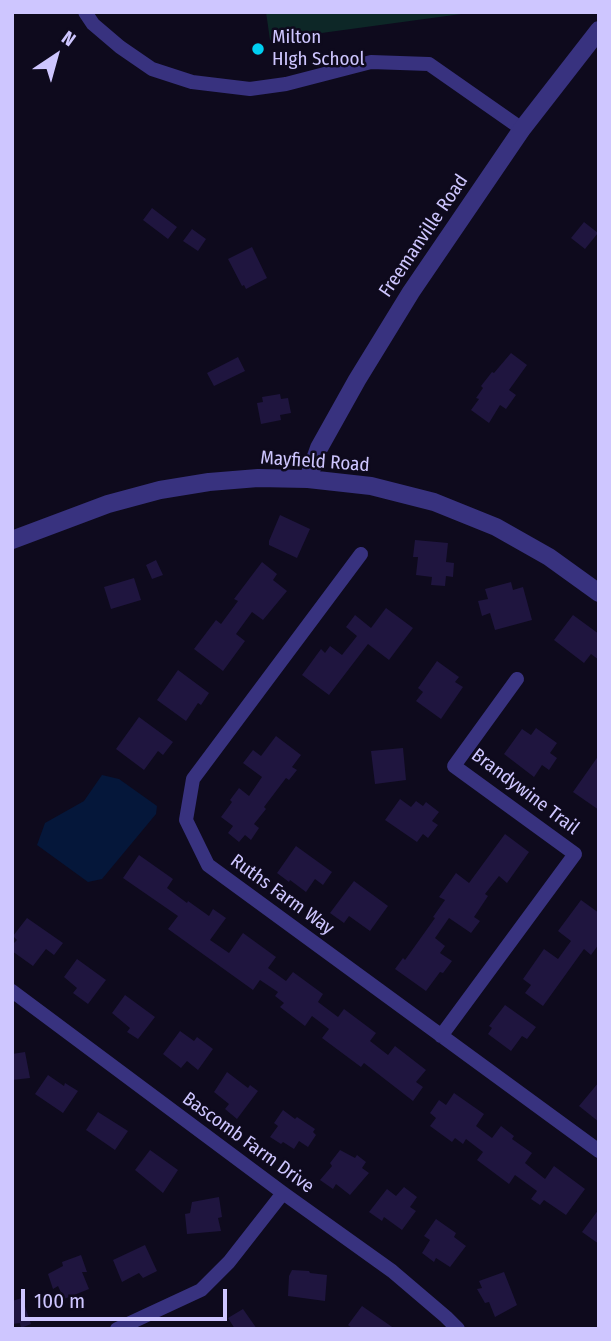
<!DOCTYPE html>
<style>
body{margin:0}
#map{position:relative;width:611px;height:1341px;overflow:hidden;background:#0e0a1d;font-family:"Fira Sans Condensed",sans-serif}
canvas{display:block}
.frame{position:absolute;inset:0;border:14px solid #cec6ff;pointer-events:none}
.north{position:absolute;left:21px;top:21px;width:70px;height:70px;-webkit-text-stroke:5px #0e0a1d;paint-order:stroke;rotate:36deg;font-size:19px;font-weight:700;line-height:28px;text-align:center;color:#cec6ff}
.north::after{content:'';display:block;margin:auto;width:24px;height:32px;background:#cec6ff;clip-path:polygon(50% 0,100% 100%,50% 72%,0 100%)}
.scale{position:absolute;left:21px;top:1289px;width:206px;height:32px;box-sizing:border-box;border:4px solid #cec6ff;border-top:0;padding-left:9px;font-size:21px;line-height:24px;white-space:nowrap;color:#cec6ff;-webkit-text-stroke:5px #0e0a1d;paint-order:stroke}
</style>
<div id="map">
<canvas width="611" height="1341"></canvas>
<div class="frame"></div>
<div class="north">N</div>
<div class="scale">100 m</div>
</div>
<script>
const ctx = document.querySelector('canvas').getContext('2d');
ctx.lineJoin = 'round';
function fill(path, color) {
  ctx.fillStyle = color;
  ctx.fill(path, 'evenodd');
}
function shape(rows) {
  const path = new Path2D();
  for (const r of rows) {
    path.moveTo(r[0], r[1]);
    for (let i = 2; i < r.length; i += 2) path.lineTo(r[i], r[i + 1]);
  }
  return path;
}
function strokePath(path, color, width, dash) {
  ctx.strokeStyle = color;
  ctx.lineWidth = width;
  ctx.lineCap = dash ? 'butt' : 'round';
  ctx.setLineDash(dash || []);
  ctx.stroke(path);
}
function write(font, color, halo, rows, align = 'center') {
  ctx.font = font + ' "Fira Sans Condensed",sans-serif';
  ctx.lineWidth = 5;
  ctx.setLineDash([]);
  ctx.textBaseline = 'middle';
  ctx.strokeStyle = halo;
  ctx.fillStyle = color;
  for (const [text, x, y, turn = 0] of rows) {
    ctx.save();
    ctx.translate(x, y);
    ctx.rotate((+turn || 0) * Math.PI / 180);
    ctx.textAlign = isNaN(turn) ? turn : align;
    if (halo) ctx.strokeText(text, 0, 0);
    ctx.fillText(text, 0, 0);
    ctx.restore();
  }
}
const green = shape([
 [266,12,476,12,270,40]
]);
const water = shape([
 [102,775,119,779,157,806,156,814,102,879,88,882,37,845,45,823,84,801]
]);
const building = shape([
 [152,208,177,227,168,239,143,220],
 [584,222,598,233,585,249,571,238],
 [192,229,206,239,198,251,183,241],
 [252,247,267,278,246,289,244,285,242,286,228,259],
 [511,353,527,365,509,390,516,395,506,409,500,405,489,423,471,410,479,399,476,398,483,388,481,386,492,372,494,373],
 [238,357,245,371,214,386,207,373],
 [280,394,281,399,288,398,291,413,280,415,281,420,261,424,257,403,263,402,262,397],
 [280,515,310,529,297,558,269,545,269,541],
 [415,540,448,543,446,562,454,563,453,577,446,576,445,586,431,585,432,577,416,575,418,557,413,557],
 [156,560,163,575,152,579,146,565],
 [262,562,277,574,273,580,287,591,263,620,252,612,236,634,245,641,223,671,194,649,216,620,221,624,238,601,234,599],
 [134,578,141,600,111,609,104,587],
 [511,582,513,590,523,587,532,620,495,630,490,613,482,616,478,601,488,599,485,589],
 [386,608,413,628,389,660,368,644,329,695,302,675,321,649,325,653,330,646,342,655,357,636,346,627,355,615,371,628],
 [573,615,599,634,599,660,591,654,584,663,554,640],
 [437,661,459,677,455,682,463,687,441,719,416,701,423,692,418,688],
 [178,670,209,693,201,705,198,703,186,721,157,700],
 [139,717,173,742,163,755,158,751,144,770,116,749],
 [536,728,557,743,550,753,557,758,549,770,542,765,534,777,504,754,522,729,531,735],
 [276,736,301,755,292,767,297,770,289,780,286,778,264,807,266,809,254,824,259,828,251,840,245,835,239,842,228,833,233,826,221,817,232,802,230,800,239,788,249,796,262,777,243,763,253,750,261,756],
 [403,748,406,780,375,784,371,751],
 [599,755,599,810,573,792],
 [400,799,411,807,416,801,423,806,426,802,439,812,432,821,438,825,428,838,423,834,417,842,385,820],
 [505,834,529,852,507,883,499,876,485,894,488,896,474,917,480,921,471,933,449,918,435,938,445,946,440,953,452,961,443,973,440,972,426,991,395,969,403,958,405,960,435,918,433,917,445,900,439,897,456,873,469,883],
 [296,846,332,872,323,885,315,879,306,892,290,880,289,882,277,873],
 [139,855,173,879,167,888,187,903,188,901,209,916,213,909,226,918,210,940,229,953,243,933,276,957,268,968,286,981,293,972,323,994,318,1002,338,1017,344,1009,376,1033,370,1041,388,1055,395,1046,426,1070,416,1082,423,1087,413,1101,364,1063,361,1067,322,1038,329,1029,312,1016,305,1026,280,1007,284,1003,275,996,278,992,260,980,253,990,168,929,178,916,123,878],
 [354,881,388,906,370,931,349,916,344,923,330,913],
 [581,900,599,913,599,944,591,955,584,949,543,1006,525,993,531,985,523,979,544,949,558,959,571,941,558,931],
 [27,918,63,943,54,955,46,949,33,966,12,951,12,945,17,940,13,936],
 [77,959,106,980,88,1004,73,993,77,988,64,977],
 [125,995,155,1017,138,1039,127,1032,130,1028,112,1013],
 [505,1005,536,1027,527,1039,522,1036,511,1051,488,1034,492,1028,489,1026],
 [180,1031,194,1041,197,1037,213,1049,198,1070,187,1061,181,1068,163,1054],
 [25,1052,30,1078,12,1080,12,1054],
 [227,1072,248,1088,250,1085,258,1091,237,1119,225,1109,229,1104,214,1092],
 [48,1075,64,1086,65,1083,78,1091,63,1113,35,1094],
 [599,1082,599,1122,579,1106],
 [454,1093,484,1114,476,1126,492,1138,501,1126,514,1136,512,1139,532,1153,525,1163,545,1179,554,1166,585,1189,566,1215,544,1200,540,1205,531,1199,537,1191,515,1175,509,1184,477,1160,483,1152,466,1139,463,1144,455,1138,452,1142,430,1126,436,1118,430,1113,439,1100,446,1105],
 [283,1110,295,1119,297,1117,315,1129,313,1132,316,1135,308,1147,299,1141,294,1149,283,1142,281,1144,270,1137,278,1126,274,1123],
 [98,1112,128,1131,115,1150,86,1130],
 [150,1150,178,1170,163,1193,135,1170],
 [340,1150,355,1158,357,1155,366,1162,362,1168,369,1173,350,1195,336,1184,333,1189,320,1180,332,1166,330,1163],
 [404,1187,417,1197,410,1207,416,1211,402,1230,384,1217,382,1221,369,1212,387,1189,396,1196],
 [219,1197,222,1217,218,1218,221,1231,187,1234,185,1214,190,1213,192,1202],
 [599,1209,599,1244,582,1232],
 [436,1219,456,1233,454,1237,466,1246,450,1267,436,1258,434,1262,422,1253,430,1240,424,1236],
 [145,1245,157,1271,143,1278,139,1273,122,1282,113,1260],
 [81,1255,87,1272,82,1272,89,1289,64,1299,58,1286,53,1289,48,1274,63,1266,62,1262],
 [292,1270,309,1271,310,1273,327,1275,325,1301,288,1296,289,1276],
 [504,1272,517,1305,495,1317,489,1302,485,1303,477,1289,482,1288,479,1281],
 [22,1298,31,1324,21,1328,20,1323,12,1324,12,1301],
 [362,1306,395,1329,353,1329,348,1325],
 [243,1309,257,1329,235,1329,228,1318]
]);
const minor = shape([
 [85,12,93,24,120,47,152,69,192,82,250,89,286,84,371,62,429,64,522,129],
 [361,554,193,779,186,820,208,865,599,1151],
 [12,991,283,1193,392,1271,446,1317,458,1329],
 [441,1036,575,854,454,766,517,679],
 [117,1329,201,1290,229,1262,283,1193]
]);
const tertiary = shape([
 [308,479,319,448,357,380,411,292,522,129,599,30],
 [12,540,108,504,160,490,209,482,258,478,308,479,371,486,434,502,496,527,549,557,599,593]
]);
const markers = [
 [258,49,7,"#00cff1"]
];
const poiNames = [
 ["Milton",272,38],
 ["HIgh School",272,60]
];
const streetNames = [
 ["Freemanville Road",424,236,-56],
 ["Mayfield Road",315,462,4],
 ["Brandywine Trail",525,792,37],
 ["Ruths Farm Way",282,895,36],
 ["Bascomb Farm Drive",248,1143,36]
];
fill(green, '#0d2727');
fill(water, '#05173a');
fill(building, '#1f153f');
strokePath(minor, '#38327f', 14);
strokePath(tertiary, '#38327f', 18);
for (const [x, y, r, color] of markers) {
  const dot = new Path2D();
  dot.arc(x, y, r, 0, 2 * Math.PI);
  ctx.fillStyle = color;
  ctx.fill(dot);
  strokePath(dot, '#0e0a1d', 2.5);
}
write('19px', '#cec6ff', '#0e0a1d', poiNames, 'left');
write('19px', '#cec6ff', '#0e0a1d', streetNames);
</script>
